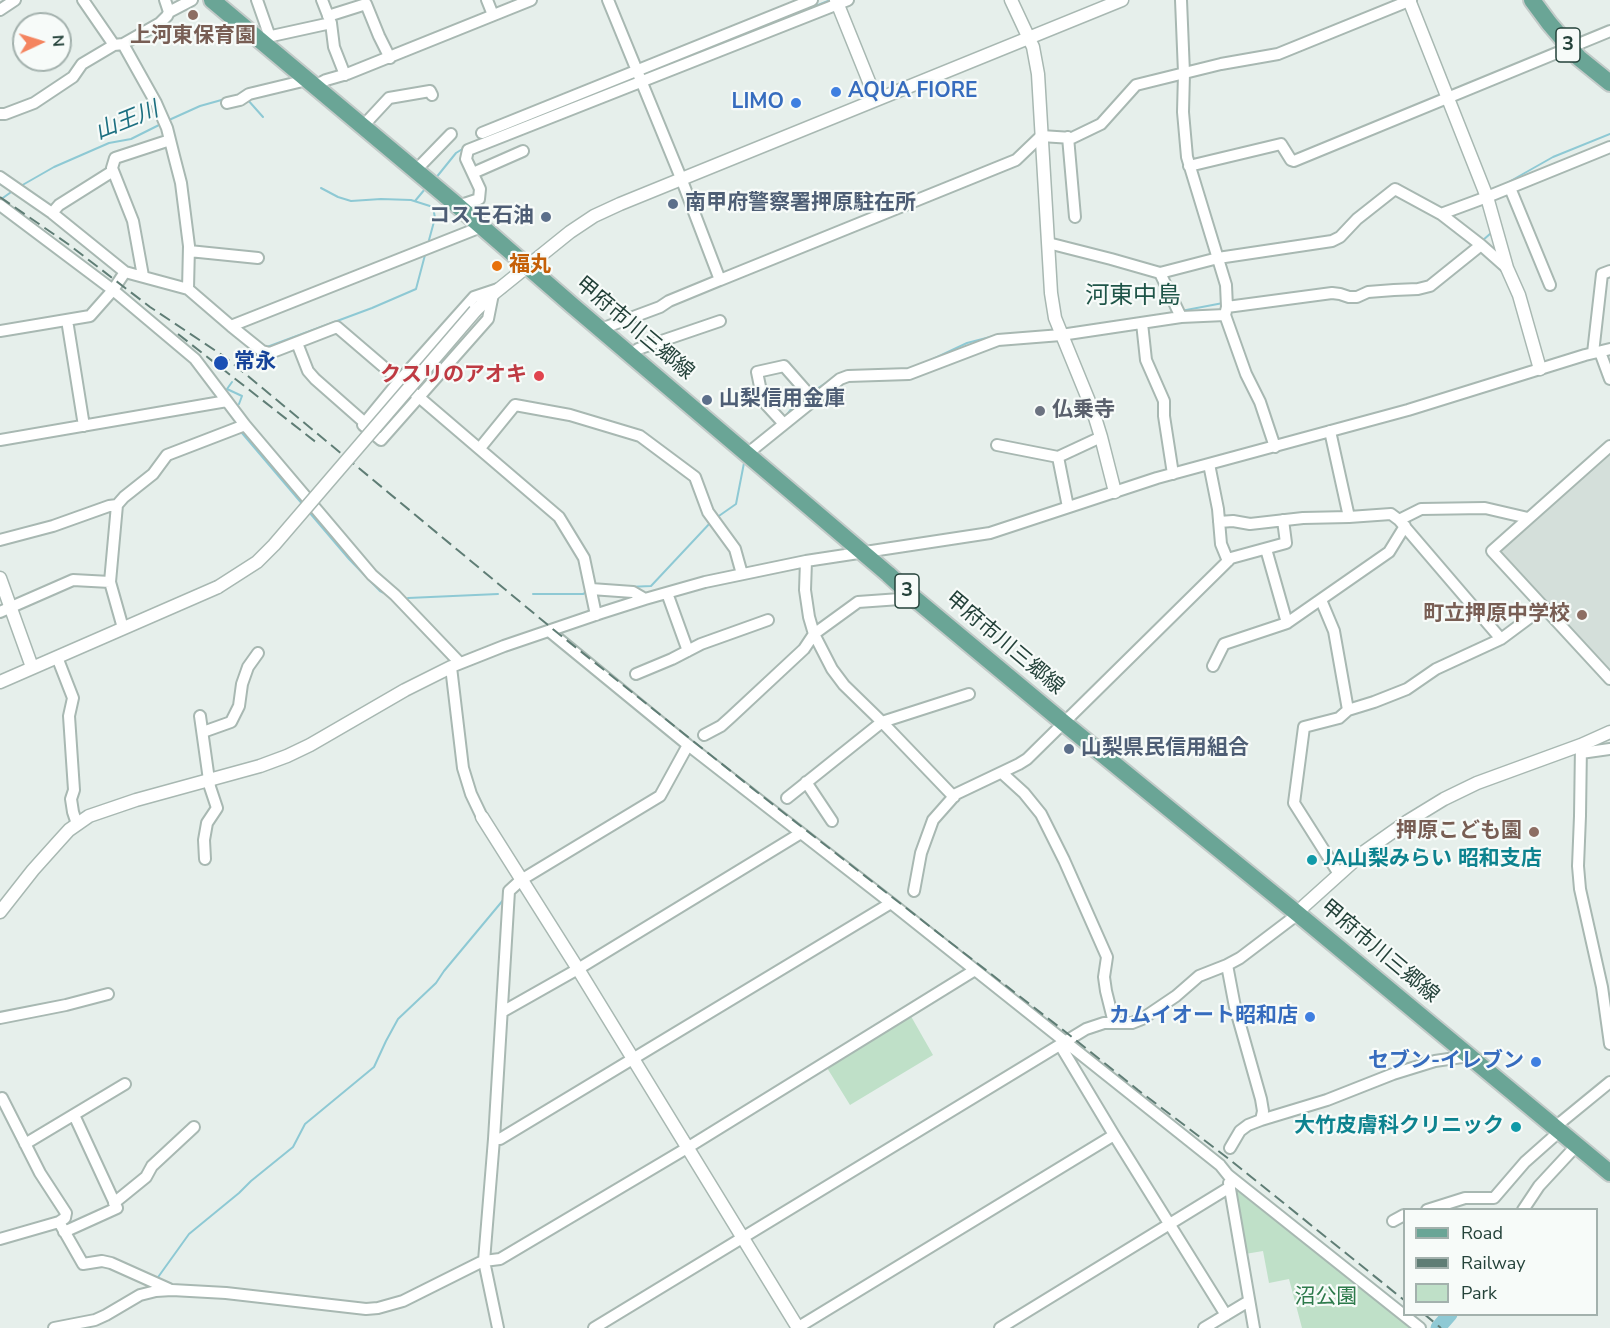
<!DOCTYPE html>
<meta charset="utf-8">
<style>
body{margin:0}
#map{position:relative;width:1610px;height:1328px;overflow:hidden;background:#e6efeb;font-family:"Nunito Sans",sans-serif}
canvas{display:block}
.legend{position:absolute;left:1403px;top:1208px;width:195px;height:108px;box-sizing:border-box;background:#f7fbf9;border:2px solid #a3b1ad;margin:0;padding:8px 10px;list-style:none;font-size:18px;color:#24423a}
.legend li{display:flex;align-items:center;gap:12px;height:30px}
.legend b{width:30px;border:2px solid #a3b1ad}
.north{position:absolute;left:12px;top:12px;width:60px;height:60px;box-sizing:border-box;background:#f7fbf9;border:2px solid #a3b1ad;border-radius:50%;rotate:86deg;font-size:16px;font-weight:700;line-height:24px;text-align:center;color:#24423a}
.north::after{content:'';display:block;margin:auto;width:21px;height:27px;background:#f4845f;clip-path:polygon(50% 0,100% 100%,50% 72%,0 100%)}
</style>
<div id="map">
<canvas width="1610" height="1328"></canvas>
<ul class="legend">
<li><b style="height:8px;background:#6aa596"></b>Road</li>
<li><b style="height:8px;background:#5f7d75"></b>Railway</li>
<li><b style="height:16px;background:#bfe0c8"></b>Park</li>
</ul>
<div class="north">N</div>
</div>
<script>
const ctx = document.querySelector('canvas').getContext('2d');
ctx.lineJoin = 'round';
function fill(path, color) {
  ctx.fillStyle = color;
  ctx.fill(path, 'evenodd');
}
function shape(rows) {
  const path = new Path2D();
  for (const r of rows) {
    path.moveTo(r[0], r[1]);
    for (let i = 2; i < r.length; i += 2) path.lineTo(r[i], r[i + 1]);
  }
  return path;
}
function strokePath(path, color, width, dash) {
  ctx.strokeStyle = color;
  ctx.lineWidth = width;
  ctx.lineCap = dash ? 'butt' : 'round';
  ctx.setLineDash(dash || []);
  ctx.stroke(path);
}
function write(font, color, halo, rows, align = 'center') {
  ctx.font = font + ' "Nunito Sans","Noto Sans JP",sans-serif';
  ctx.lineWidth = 4.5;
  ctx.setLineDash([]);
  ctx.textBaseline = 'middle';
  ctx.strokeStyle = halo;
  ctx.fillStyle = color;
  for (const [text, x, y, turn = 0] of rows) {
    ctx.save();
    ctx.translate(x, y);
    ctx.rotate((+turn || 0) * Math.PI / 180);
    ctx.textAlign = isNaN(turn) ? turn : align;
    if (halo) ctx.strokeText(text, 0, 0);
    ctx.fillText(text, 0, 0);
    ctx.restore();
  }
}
const built = shape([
 [1610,452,1610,675,1499,554,1501,547]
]);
const green = shape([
 [908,1011,933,1055,850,1105,824,1063],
 [1235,1189,1412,1328,1302,1328,1289,1279,1269,1283,1263,1251,1245,1254]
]);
const stream = shape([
 [646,74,828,1],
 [624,83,633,79],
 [247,99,263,117],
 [169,120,200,106,225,99],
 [435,179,456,153,464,148],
 [1507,183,1553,157,1610,134],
 [19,187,54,167,109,143,131,139,161,124],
 [321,188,338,197,351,201,381,199,411,200,433,207,435,218,429,240],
 [0,200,14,190],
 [415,201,425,189],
 [1482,241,1491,233],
 [1181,311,1223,303],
 [267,347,372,308,416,289,425,255],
 [933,359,967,343,998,335],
 [246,366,256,355],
 [232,382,227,389,242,396,239,404],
 [812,392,832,379],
 [786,416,791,409,807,396],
 [242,433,304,506],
 [309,512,349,559,380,591,388,595],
 [716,518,736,504,744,463],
 [628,587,651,586,711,522],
 [533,594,583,594,587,592],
 [408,598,498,594],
 [156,1280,189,1234,239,1193,251,1181,293,1147,305,1124,374,1067,386,1041,398,1019,436,983,444,971,504,899]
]);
const river = shape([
 [1438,1328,1450,1314]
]);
const minor = shape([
 [83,0,114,45,123,44,160,23,167,16,169,12,165,0],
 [257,0,270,37],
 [322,0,331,23,334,47,345,75],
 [487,0,493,15],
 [1181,0,1184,73,1183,112,1187,157,1226,285,1227,307,1225,315,1246,374,1260,402,1275,447],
 [0,10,15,0],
 [169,12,192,0],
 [328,16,366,4,379,36,390,58],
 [258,39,331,23],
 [123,44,156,103,167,128,174,156,181,183,189,246,188,289],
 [315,86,326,80,347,74,531,0],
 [227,103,240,100,249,94,307,80],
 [0,114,5,114,34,103,73,77,82,64,114,45],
 [363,126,389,98,430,91,432,95],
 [482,133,812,0],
 [1068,137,1075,217],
 [1189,166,1281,144,1291,160,1294,161,1610,31],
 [415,171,451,134],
 [473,173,523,151],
 [0,177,52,213,125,272,188,289,231,326,262,351,270,353,337,327,559,517,584,558,596,615],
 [1510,188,1550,285],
 [0,205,113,290,195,359,245,425,372,575,395,595,460,663],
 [458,206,479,199,480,189,466,159,468,150,848,0],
 [52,213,59,205,113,171],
 [1441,214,1487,197,1610,147],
 [1048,243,1111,259,1160,273,1218,258,1332,241,1340,237,1357,219,1395,189,1441,214,1481,245,1507,268],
 [189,251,258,258],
 [1160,273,1181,317],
 [143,276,133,221,112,168,115,158,170,140],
 [720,280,1016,160,1041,136,1072,138,1101,124,1136,85,1221,64,1278,54,1411,0],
 [493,294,488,319,381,440,363,425,400,380,474,297,501,288],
 [1227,307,1332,293,1340,294,1349,297,1357,297,1368,292,1394,290,1418,289,1430,286,1481,245],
 [67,320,84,426],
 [1142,323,1146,360,1164,401,1164,416,1173,474],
 [231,326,481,227],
 [601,329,660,307,669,301,720,280,681,178,608,0],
 [0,331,90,316,113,290,125,272],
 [297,343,308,371,315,379,365,423],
 [1600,352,1610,379],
 [1593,353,1602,274,1610,271],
 [631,355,638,349,720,321],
 [784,424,763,401,757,372,784,366,814,400],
 [1330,431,1349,517],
 [0,440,227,401],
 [997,445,1058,457,1101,437],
 [1610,446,1492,551,1610,679],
 [480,448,515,405,570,415,640,436,695,477,708,512,735,549,742,574],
 [747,454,840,379,848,376,909,374,998,340,1061,335,1181,317,1225,315],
 [1058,457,1068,507],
 [1209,464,1218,509,1221,544,1228,561],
 [117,505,110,582,123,628],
 [1399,520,1421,509,1485,508,1528,518],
 [1219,522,1233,521,1250,524,1303,518,1349,517,1391,514,1399,520,1501,639],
 [0,540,53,526,109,506,117,505,124,497,153,474,167,455,245,425],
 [1266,549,1287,623],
 [806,561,805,590,809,617,814,634,832,669,844,685,882,722,954,797],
 [591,589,633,592,645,599],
 [667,593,688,651],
 [1321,600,1334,631,1348,710,1339,718,1304,727,1294,803,1339,874],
 [0,612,73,580,110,582],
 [549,631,688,745,891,903],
 [57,657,73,698,69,716,74,790,71,799,73,812,77,824],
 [1213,666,1224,644,1287,623,1389,552,1405,526],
 [636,674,672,659,701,644,768,620],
 [1348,710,1374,702,1407,689,1436,669,1501,639,1544,607],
 [200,716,210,787,217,808,207,823,204,840,205,859],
 [203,732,231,722,239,706,242,684,248,667,258,653],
 [704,735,721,726,731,717,804,649,814,634,858,602,914,598],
 [1581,745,1580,816,1578,866,1580,889,1602,987,1610,1044],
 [1581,753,1610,749],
 [1002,773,1024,793,1041,814,1064,860,1107,957,1104,977,1106,991,1114,1023],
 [806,782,832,821],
 [787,798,882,722,969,694],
 [482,817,471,794,463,768,451,667,504,646,601,613,645,599,705,582,806,561,990,533,1157,478,1408,410,1585,355,1610,349],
 [914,891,921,853,933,820,956,794,1019,764,1027,759,1231,558,1286,543,1283,520],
 [1227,965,1235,1007,1261,1099,1263,1111,1261,1120,1248,1125,1240,1131,1230,1148],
 [502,1012,578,969,801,833],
 [0,1018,66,1005,108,994],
 [1060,1045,1114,1135,1226,1315],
 [0,1099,2,1098,40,1173,66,1213,65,1218,59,1222],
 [1261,1120,1327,1100,1393,1074,1435,1061,1469,1056],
 [1555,1127,1610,1082],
 [494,1139,500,1139,891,903,1220,1165,1228,1175,1420,1328],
 [25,1144,125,1084],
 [1229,1183,1254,1328],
 [114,1203,146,1177,152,1166,194,1127],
 [1427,1210,1465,1198,1494,1198,1525,1162,1560,1131],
 [1523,1210,1539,1186,1577,1145],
 [1393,1221,1404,1215],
 [64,1232,117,1208,74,1115],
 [0,1239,59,1222,83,1264,102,1261,111,1263,169,1289],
 [54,1328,95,1320,106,1315,140,1295,156,1291,172,1290,226,1293,366,1309,378,1308,403,1301,479,1263,484,1261,500,1259,687,1148,975,970],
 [498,1328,484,1261,494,1139,509,891,521,880,660,796,688,745],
 [594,1328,1086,1029,1104,1023,1132,1023,1142,1019,1176,996,1199,976,1227,965,1240,958,1298,914],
 [797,1328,1114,1135],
 [1000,1328,1230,1187],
 [1204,1328,1249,1301]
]);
const tertiary = shape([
 [836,0,876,99],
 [1011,0,1033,47,1038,74,1051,293,1055,318,1093,411,1101,437,1115,492],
 [1409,0,1487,197,1507,268,1519,295,1540,369],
 [475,311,493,294,570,232,594,216,620,204,1122,0],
 [0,578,32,667],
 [0,682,218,587],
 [482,817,578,969,798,1328],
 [0,912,33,870,59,841,69,830,89,816,136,800,260,766,287,756,310,745,405,690,451,667],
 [1298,914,1304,906,1364,852,1408,821,1444,799,1477,783,1581,745,1610,732]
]);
const primary = shape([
 [212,0,458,206,573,306,888,574,914,598,1064,723,1298,914,1610,1173],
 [1532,0,1549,23,1579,58,1610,83]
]);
const rail = shape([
 [0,197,68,244,150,307,225,357,554,630,757,792,1072,1037,1138,1090,1229,1159,1404,1300],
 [178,334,317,443],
 [1424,1314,1441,1328]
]);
const tertiaryBridge = shape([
 [218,587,257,562,274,545,475,311]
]);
const markers = [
 [193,15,6,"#8d6e63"],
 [836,92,6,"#3f7fe0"],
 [796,103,6,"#3f7fe0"],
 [673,204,6,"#5c6f8a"],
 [546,217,6,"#5c6f8a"],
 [497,266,6,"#e8710a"],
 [221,363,8,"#1a4fb4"],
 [539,376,6,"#e0444e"],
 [707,400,6,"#5c6f8a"],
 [1040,411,6,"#6b7280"],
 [1582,615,6,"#8d6e63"],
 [1069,749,6,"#5c6f8a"],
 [1534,832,6,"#8d6e63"],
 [1312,860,6,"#0f9aa8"],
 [1310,1017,6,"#3f7fe0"],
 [1536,1062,6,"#3f7fe0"],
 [1516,1127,6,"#0f9aa8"]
];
const shields = [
 [1568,45,24],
 [907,591,24]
];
const shieldNames = [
 ["3",1568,45],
 ["3",907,591]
];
const educationNames = [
 ["上河東保育園",193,37,"center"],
 ["町立押原中学校",1570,615],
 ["押原こども園",1522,832]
];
const shopNames = [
 ["AQUA FIORE",848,92,"left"],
 ["LIMO",784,103],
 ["カムイオート昭和店",1298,1017],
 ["セブン-イレブン",1524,1062]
];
const serviceNames = [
 ["南甲府警察署押原駐在所",685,204],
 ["コスモ石油",534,217,"right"],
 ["山梨信用金庫",719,400],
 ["山梨県民信用組合",1081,749]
];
const foodNames = [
 ["福丸",509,266]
];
const streetNames = [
 ["甲府市川三郷線",634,329,40],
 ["甲府市川三郷線",1004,644,40],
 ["甲府市川三郷線",1379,952,40]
];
const transitNames = [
 ["常永",234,363]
];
const healthNames = [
 ["クスリのアオキ",527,376]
];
const worshipNames = [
 ["仏乗寺",1052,411]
];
const cultureNames = [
 ["JA山梨みらい 昭和支店",1324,860],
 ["大竹皮膚科クリニック",1504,1127,"right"]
];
const parkNames = [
 ["沼公園",1326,1298]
];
const waterNames = [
 ["山王川",127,122,-22]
];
const quarterNames = [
 ["河東中島",1133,297]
];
fill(built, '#d4dfda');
fill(green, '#bfe0c8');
strokePath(stream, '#8ec9d4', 2);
strokePath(river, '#8ec9d4', 15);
strokePath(minor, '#a8b8b2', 14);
strokePath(tertiary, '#a8b8b2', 15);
strokePath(primary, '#c2cac8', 20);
strokePath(minor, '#fff', 10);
strokePath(tertiary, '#fff', 12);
strokePath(primary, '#6aa596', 16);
strokePath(rail, '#5f7d75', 2, [12, 6]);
strokePath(tertiaryBridge, '#a8b8b2', 15, []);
strokePath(tertiaryBridge, '#fff', 12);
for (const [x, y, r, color] of markers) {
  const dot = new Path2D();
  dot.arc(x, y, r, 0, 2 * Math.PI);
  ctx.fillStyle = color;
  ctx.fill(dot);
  strokePath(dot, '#f7fbf9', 2);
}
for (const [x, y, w] of shields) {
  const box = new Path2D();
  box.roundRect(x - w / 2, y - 17, w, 34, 4.5);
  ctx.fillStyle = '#f7fbf9';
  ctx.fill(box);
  strokePath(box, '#24423a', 1.5);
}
write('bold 20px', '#24423a', null, shieldNames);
write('bold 21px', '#785e54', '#f7fbf9', educationNames, 'right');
write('bold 21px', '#366cbe', '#f7fbf9', shopNames, 'right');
write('bold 21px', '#4e5e75', '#f7fbf9', serviceNames, 'left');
write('bold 21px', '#c56008', '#f7fbf9', foodNames, 'left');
write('21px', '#24423a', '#f7fbf9', streetNames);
write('bold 21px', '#164399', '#f7fbf9', transitNames, 'left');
write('bold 21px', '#be3a42', '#f7fbf9', healthNames, 'right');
write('bold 21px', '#5b616d', '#f7fbf9', worshipNames, 'left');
write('bold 21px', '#0d838f', '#f7fbf9', cultureNames, 'left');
write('21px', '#2d7a4b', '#f7fbf9', parkNames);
write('italic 22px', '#1c6f80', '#f7fbf9', waterNames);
write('24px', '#1f5548', '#f7fbf9', quarterNames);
</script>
